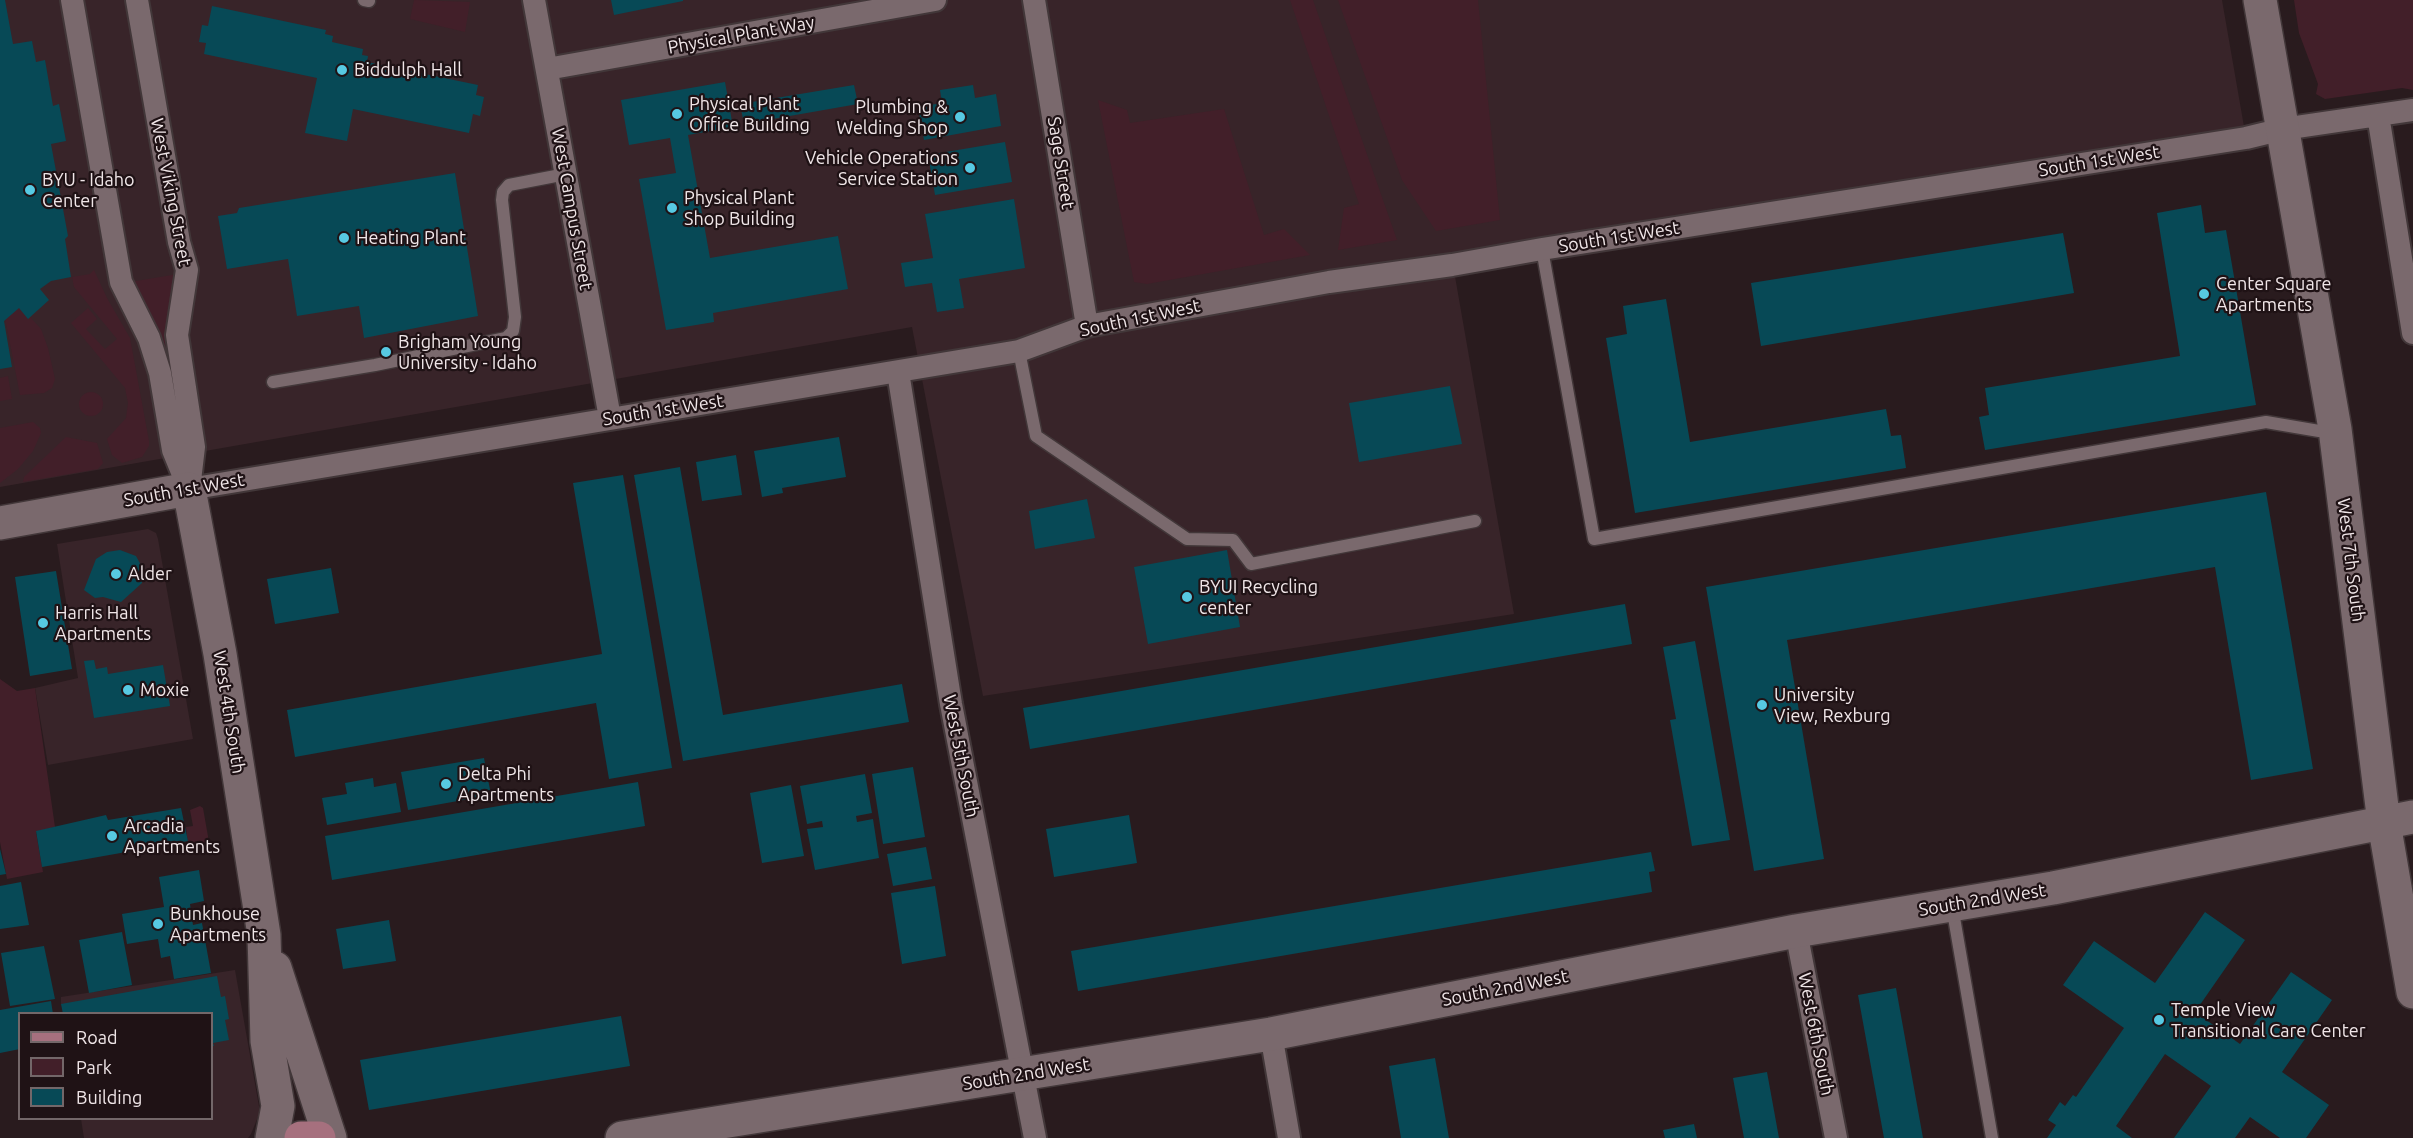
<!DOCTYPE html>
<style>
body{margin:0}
#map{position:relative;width:2413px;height:1138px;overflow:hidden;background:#291b1e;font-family:Ubuntu,sans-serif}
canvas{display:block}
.legend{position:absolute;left:18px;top:1012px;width:195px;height:108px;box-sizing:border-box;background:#1f1215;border:2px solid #736769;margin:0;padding:8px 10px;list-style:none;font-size:18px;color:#f0e6e8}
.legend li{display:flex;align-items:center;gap:12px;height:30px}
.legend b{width:30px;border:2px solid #736769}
</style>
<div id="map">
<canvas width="2413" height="1138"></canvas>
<ul class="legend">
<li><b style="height:8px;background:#a6707e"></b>Road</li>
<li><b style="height:16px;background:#421f29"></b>Park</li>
<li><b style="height:16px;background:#074956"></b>Building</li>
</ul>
</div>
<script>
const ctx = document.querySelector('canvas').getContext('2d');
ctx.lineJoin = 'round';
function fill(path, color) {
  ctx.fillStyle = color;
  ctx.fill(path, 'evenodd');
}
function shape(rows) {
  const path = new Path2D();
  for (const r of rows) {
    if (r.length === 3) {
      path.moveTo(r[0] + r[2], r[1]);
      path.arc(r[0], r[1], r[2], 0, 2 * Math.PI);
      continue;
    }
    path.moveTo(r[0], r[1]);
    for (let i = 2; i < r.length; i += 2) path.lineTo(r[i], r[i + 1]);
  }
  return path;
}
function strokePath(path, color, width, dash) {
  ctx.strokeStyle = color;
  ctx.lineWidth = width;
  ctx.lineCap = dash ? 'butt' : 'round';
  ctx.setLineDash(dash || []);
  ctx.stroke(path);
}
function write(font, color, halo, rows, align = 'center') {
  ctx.font = font + ' Ubuntu,sans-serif';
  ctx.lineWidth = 4.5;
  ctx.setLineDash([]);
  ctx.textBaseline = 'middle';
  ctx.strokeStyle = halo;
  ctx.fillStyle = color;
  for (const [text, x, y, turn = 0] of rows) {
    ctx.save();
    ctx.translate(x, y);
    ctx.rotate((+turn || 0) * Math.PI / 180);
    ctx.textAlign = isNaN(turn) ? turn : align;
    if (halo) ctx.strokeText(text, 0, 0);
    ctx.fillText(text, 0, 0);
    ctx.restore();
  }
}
const built = shape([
 [0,0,2222,0,2246,138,1453,265,1514,614,983,696,912,327,0,487],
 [148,529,156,533,158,539,193,739,48,765,35,688,78,678,57,544],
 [235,970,260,1112,251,1134,248,1138,84,1138,81,1119,212,1118,212,1014,61,1004,61,997]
]);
const green = shape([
 [414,0,470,2,465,32,410,19],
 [1290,0,1313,0,1397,240,1338,250,1344,208,1359,204],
 [1338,0,1478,0,1500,220,1436,231,1402,180],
 [2294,0,2413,0,2413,90,2402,88,2325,99,2316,94,2318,84,2299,33],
 [1098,100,1127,110,1130,123,1224,109,1264,235,1284,229,1310,255,1147,284,1134,282],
 [94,270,107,298,130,338,149,441,149,446,142,457,122,463,112,455,107,439,126,418,128,403,125,388,71,323,88,308,97,319,86,329,103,347,105,349,117,339,74,287,72,277,90,274],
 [178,274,169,347,163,348,130,282],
 [20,306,41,329,48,348,55,379,52,388,44,393,20,395,5,318],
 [8,376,12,399,0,401,0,378],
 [91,404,12],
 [33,422,40,428,41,433,33,451,18,469,0,483,0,428],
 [66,437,97,443,103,463,98,469,23,482,24,477],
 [0,679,17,691,35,688,55,827,36,832,43,872,7,879,0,842],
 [200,806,203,808,209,842,188,845,186,827,193,826,190,810]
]);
const building = shape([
 [0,0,5,0,13,44,32,41,36,62,45,60,53,106,59,104,66,141,51,144,68,236,65,239,71,277,51,281,40,289,49,300,28,319,19,308,4,321,12,367,0,369],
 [611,0,683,0,683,1,614,15],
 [212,6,326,30,325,34,333,36,332,42,363,49,362,55,368,56,367,62,478,85,476,95,484,97,480,116,473,114,469,133,353,109,347,141,305,133,317,78,204,54,206,43,199,42,202,25,208,26],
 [725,82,733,127,688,135,710,258,838,236,848,289,713,313,714,322,666,330,639,179,676,173,670,138,629,145,621,100],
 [854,85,858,104,744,124,740,104],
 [973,85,975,98,996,94,1001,126,924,140,918,107,942,103,940,90],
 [1005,142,1012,182,935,195,928,155],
 [455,173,478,316,364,338,359,306,297,316,288,259,227,269,218,216,237,213,239,208],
 [1014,199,1025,268,959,279,964,308,937,312,932,283,905,287,901,263,933,258,925,214],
 [2201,205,2205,233,2226,230,2256,405,1985,450,1979,417,1989,415,1985,388,2180,356,2157,213],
 [2063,233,2074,293,1761,346,1751,283],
 [1666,299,1690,442,1886,409,1891,436,1901,435,1906,468,1635,513,1606,338,1627,334,1623,306],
 [1450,386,1462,444,1359,462,1349,403],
 [839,437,846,477,782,488,783,493,762,497,754,451],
 [736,455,742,495,702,501,696,462],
 [680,467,723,715,902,684,909,722,683,761,634,475],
 [623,475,672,768,609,779,596,703,295,757,287,710,602,654,573,483],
 [2266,492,2313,769,2251,780,2215,567,1787,640,1824,859,1754,871,1706,587],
 [1087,499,1095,538,1035,549,1029,511],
 [120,550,136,556,142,567,142,583,121,602,103,597,95,598,84,590,96,559,107,552],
 [1227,550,1240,627,1148,644,1134,567],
 [331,568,339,613,275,624,267,579],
 [56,571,72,669,30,676,15,577],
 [1625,604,1632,644,1030,749,1023,708],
 [1695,641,1730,840,1692,846,1670,720,1676,719,1663,647],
 [94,660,96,669,107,667,108,674,163,665,170,706,94,718,84,661],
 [484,758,491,795,408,810,401,772],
 [913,767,925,837,883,844,872,774],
 [865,774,872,813,856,816,857,822,873,819,879,858,815,870,807,829,823,827,822,821,807,824,800,786],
 [373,778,374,787,396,783,401,812,327,825,322,798,347,794,345,783],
 [638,782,645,826,332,880,325,836],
 [791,785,804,856,762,863,750,793],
 [181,808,188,841,42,867,36,831,106,815,108,820],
 [1129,815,1137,863,1054,877,1046,829],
 [926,847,932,879,893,886,887,854],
 [0,849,6,874,0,875],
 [1651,852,1655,871,1649,872,1652,892,1078,991,1071,951],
 [199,870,204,901,190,904,193,925,202,923,211,973,174,979,170,956,161,958,158,939,127,944,122,914,164,907,159,877],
 [21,882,29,925,0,929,0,886],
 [935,886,946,956,902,964,891,893],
 [2205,912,2245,940,2195,1012,2240,1044,2291,972,2332,1000,2282,1072,2329,1105,2306,1138,2280,1138,2250,1117,2235,1138,2174,1138,2211,1086,2165,1054,2116,1126,2132,1138,2047,1138,2056,1125,2048,1120,2060,1102,2065,1106,2073,1095,2076,1097,2124,1028,2063,985,2094,941,2155,983],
 [389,920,396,961,343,969,336,929],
 [122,932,132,985,89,993,79,940],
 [44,946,55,999,10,1006,1,953],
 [217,976,221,997,225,996,229,1019,225,1020,229,1040,213,1043,214,1046,212,1046,212,1014,63,1014,61,1004],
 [1896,988,1923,1138,1884,1138,1858,995],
 [51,1001,53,1014,20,1014,20,1049,0,1053,0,1010],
 [621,1016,630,1066,369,1110,360,1060],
 [1435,1058,1449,1138,1401,1138,1389,1066],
 [1767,1072,1779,1138,1744,1138,1733,1078],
 [1694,1124,1697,1138,1665,1138,1663,1130]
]);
const lane = shape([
 [364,0,369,1],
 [1542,249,1594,539,2266,422,2319,431,2334,430],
 [1019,351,1036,436,1187,539,1233,540,1251,564,1475,521],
 [273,382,375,365,506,338,513,331,515,317,502,200,503,192,509,185,566,174],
 [1952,906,1992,1138]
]);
const street = shape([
 [72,0,121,282,149,338,160,373,173,450,189,489,194,447,177,335,187,270,179,242,137,0],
 [534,0,610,418],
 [1034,0,1087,326],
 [547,69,935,0],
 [2378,115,2413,333],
 [898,372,951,704,1035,1138],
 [189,489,1019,351,1087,326,1329,282,1452,265,1542,249,2246,138,2283,129,2413,110],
 [1796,931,1836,1138],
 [1271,1034,1289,1138]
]);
const secondary = shape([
 [2260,0,2335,429,2384,823,2413,992],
 [0,523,189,489,220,654,264,935,267,1041,278,1106,272,1138],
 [275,968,330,1138],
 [622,1138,1271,1034,1796,931,2053,888,2413,817]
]);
const primary = shape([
 [301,1138,319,1138]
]);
const markers = [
 [342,70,6,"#57c9e2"],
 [677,114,6,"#57c9e2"],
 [960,117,6,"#57c9e2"],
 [970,168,6,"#57c9e2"],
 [30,190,6,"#57c9e2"],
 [672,208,6,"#57c9e2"],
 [344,238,6,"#57c9e2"],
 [2204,294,6,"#57c9e2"],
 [386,352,6,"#57c9e2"],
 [116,574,6,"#57c9e2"],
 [1187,597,6,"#57c9e2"],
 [43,623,6,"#57c9e2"],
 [128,690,6,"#57c9e2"],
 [1762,705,6,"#57c9e2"],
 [446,784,6,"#57c9e2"],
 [112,836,6,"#57c9e2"],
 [158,924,6,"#57c9e2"],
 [2159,1020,6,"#57c9e2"]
];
const streetNames = [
 ["Physical Plant Way",741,35,-10],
 ["South 1st West",2099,161,-9],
 ["Sage Street",1061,163,81],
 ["West Viking Street",171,192,79],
 ["West Campus Street",572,209,80],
 ["South 1st West",1619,237,-9],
 ["South 1st West",1140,318,-12],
 ["South 1st West",663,410,-9],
 ["South 1st West",184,490,-10],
 ["West 7th South",2351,560,83],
 ["West 4th South",229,712,81],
 ["West 5th South",961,756,79],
 ["South 2nd West",1982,900,-9],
 ["South 2nd West",1505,988,-11],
 ["West 6th South",1816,1034,79],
 ["South 2nd West",1026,1074,-9]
];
const poiNames = [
 ["Biddulph Hall",354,70],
 ["Physical Plant",689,104],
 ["Office Building",689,125],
 ["Plumbing &",948,107,"right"],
 ["Welding Shop",948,128,"right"],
 ["Vehicle Operations",958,158,"right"],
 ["Service Station",958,179,"right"],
 ["BYU - Idaho",42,180],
 ["Center",42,201],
 ["Physical Plant",684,198],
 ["Shop Building",684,219],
 ["Heating Plant",356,238],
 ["Center Square",2216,284],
 ["Apartments",2216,305],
 ["Brigham Young",398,342],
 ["University - Idaho",398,363],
 ["Alder",128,574],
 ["BYUI Recycling",1199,587],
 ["center",1199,608],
 ["Harris Hall",55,613],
 ["Apartments",55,634],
 ["Moxie",140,690],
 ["University",1774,695],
 ["View, Rexburg",1774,716],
 ["Delta Phi",458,774],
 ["Apartments",458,795],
 ["Arcadia",124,826],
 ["Apartments",124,847],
 ["Bunkhouse",170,914],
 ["Apartments",170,935],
 ["Temple View",2171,1010],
 ["Transitional Care Center",2171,1031]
];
fill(built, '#382429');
fill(green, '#421f29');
fill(building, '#074956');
strokePath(lane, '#423739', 15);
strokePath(street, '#423739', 26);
strokePath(secondary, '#423739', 36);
strokePath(primary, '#423739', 36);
strokePath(lane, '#7a696d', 12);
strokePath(street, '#7a696d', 22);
strokePath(secondary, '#7a696d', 33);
strokePath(primary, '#a6707e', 33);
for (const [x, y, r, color] of markers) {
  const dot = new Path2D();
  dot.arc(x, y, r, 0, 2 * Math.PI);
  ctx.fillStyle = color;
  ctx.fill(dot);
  strokePath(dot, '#1f1215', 2);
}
write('18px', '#f0e6e8', '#1f1215', streetNames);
write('18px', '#f0e6e8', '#1f1215', poiNames, 'left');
</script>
